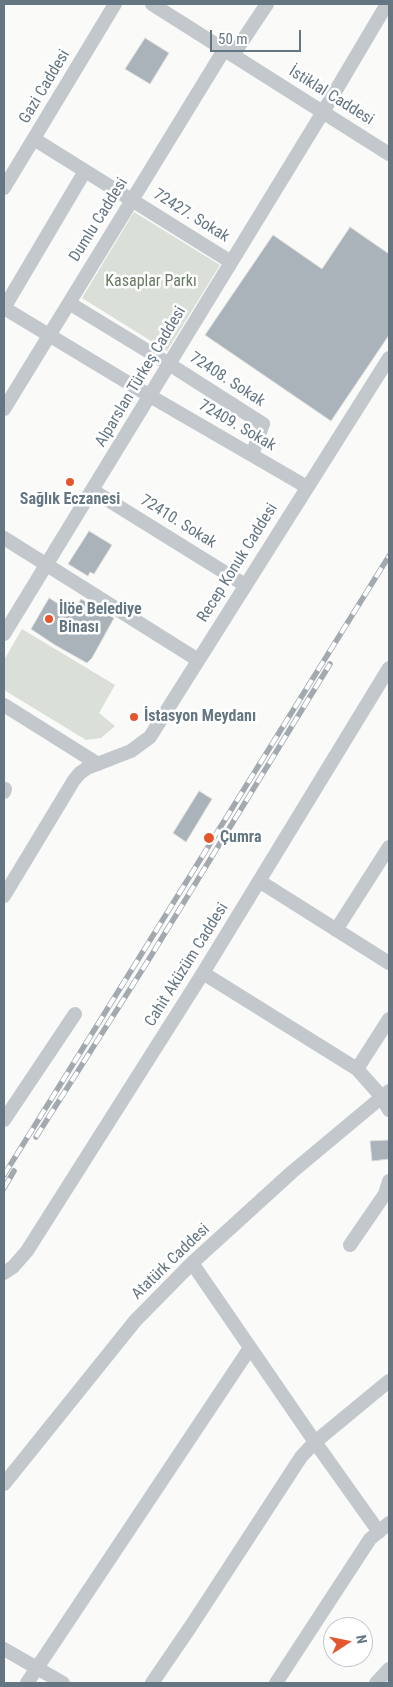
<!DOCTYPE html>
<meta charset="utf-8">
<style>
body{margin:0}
#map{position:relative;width:393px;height:1687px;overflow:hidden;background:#fafaf8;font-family:"Roboto Condensed",sans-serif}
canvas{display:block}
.frame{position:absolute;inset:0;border:5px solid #657683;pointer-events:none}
.north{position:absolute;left:323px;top:1617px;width:50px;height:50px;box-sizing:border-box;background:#fff;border:1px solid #c1c8cd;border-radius:50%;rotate:79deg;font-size:14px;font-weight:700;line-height:20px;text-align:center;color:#657683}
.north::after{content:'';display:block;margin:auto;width:18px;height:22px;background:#e4572e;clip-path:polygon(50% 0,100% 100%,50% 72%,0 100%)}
.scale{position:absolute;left:210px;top:30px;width:91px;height:22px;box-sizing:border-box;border:2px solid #657683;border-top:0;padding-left:6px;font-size:15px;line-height:18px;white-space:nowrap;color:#657683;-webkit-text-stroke:4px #fff;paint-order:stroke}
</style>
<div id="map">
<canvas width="393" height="1687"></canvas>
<div class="frame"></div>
<div class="north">N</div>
<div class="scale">50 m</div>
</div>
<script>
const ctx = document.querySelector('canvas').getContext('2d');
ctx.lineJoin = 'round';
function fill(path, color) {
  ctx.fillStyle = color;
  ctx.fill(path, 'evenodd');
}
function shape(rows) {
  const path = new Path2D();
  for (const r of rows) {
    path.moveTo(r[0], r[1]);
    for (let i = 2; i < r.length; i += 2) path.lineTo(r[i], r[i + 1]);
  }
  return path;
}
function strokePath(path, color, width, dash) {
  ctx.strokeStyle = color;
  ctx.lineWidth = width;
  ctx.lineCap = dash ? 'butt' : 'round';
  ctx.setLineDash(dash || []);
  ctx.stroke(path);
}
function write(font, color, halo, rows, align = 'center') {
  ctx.font = font + ' "Roboto Condensed",sans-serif';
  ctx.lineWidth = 5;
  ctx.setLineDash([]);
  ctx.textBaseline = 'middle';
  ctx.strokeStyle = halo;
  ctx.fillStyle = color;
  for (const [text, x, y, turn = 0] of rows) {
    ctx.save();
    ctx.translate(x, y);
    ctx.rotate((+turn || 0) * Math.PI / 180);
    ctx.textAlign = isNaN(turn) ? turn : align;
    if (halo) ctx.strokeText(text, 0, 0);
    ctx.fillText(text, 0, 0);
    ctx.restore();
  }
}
const green = shape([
 [134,212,220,265,167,351,82,298],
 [22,629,115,685,99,713,115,726,101,738,86,740,4,690,4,660]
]);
const building = shape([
 [145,38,169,53,150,84,125,69,145,38],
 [350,227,389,254,389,335,331,421,205,335,273,235,322,269,350,227],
 [89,531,112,545,94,574,90,572,88,576,68,564,89,531],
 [49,598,73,613,81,599,114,618,92,658,87,663,55,645,31,629,49,598],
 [199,791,212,799,186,842,173,833,199,791],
 [389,1140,389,1159,372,1161,370,1141,389,1140]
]);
const minor = shape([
 [152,4,389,154],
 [233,55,267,4],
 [34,139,231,262],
 [4,188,115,4],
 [69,303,169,364,263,424,252,455],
 [4,308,150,396,307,487],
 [4,308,85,171],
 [4,409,224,50],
 [92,490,245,585],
 [4,538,198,660],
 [4,634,323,112,387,4],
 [4,705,98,764],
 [4,792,5,789],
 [259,881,389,963],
 [4,896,74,780,80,773,87,768,131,751,150,737,389,358],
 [336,930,389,847],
 [203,973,357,1069,381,1096,389,1110],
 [357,1069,389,1019],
 [4,1120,75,1014],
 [350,1245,385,1194,389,1181],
 [192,1263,315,1442,379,1532],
 [4,1273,13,1267,27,1251,203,973,389,668],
 [4,1484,135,1321,192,1263,292,1172,389,1091],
 [4,1649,63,1683],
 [27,1683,250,1348],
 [152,1683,191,1626,301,1457,315,1442,389,1381],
 [276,1683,370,1539,389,1523],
 [376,1683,389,1669]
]);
const rail = shape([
 [36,1137,146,964,330,664],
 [4,1175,389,556],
 [4,1188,14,1171]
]);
const markers = [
 [70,482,5,"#e4572e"],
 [49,619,5,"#e4572e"],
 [134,717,5,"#e4572e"],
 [209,838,6,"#e4572e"]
];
const streetNames = [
 ["Gazi Caddesi",45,87,-59],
 ["İstiklal Caddesi",331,96,32],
 ["72427. Sokak",191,216,32],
 ["Dumlu Caddesi",99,220,-58],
 ["Alparslan Türkeş Caddesi",141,377,-59],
 ["72408. Sokak",227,380,33],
 ["72409. Sokak",237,426,30],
 ["72410. Sokak",178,522,32],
 ["Recep Konuk Caddesi",238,563,-58],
 ["Cahit Aküzüm Caddesi",187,965,-58],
 ["Atatürk Caddesi",171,1262,-44]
];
const parkNames = [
 ["Kasaplar Parkı",151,282]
];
const poiNames = [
 ["Sağlık Eczanesi",70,500,"center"],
 ["İlöe Belediye",59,610],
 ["Binası",59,628],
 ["İstasyon Meydanı",144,717],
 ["Çumra",220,838]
];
fill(green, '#dadfd7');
fill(building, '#aab3b9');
strokePath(building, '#dcdcda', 1);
strokePath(minor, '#c3c8cc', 14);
strokePath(rail, '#a2aab0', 5.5);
strokePath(rail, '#fff', 4, [11]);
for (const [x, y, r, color] of markers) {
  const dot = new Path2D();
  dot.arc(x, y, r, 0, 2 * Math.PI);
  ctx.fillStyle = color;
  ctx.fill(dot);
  strokePath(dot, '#fff', 2);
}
write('16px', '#657683', '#fff', streetNames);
write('16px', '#687a64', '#fff', parkNames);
write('bold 16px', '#657683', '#fff', poiNames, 'left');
</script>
